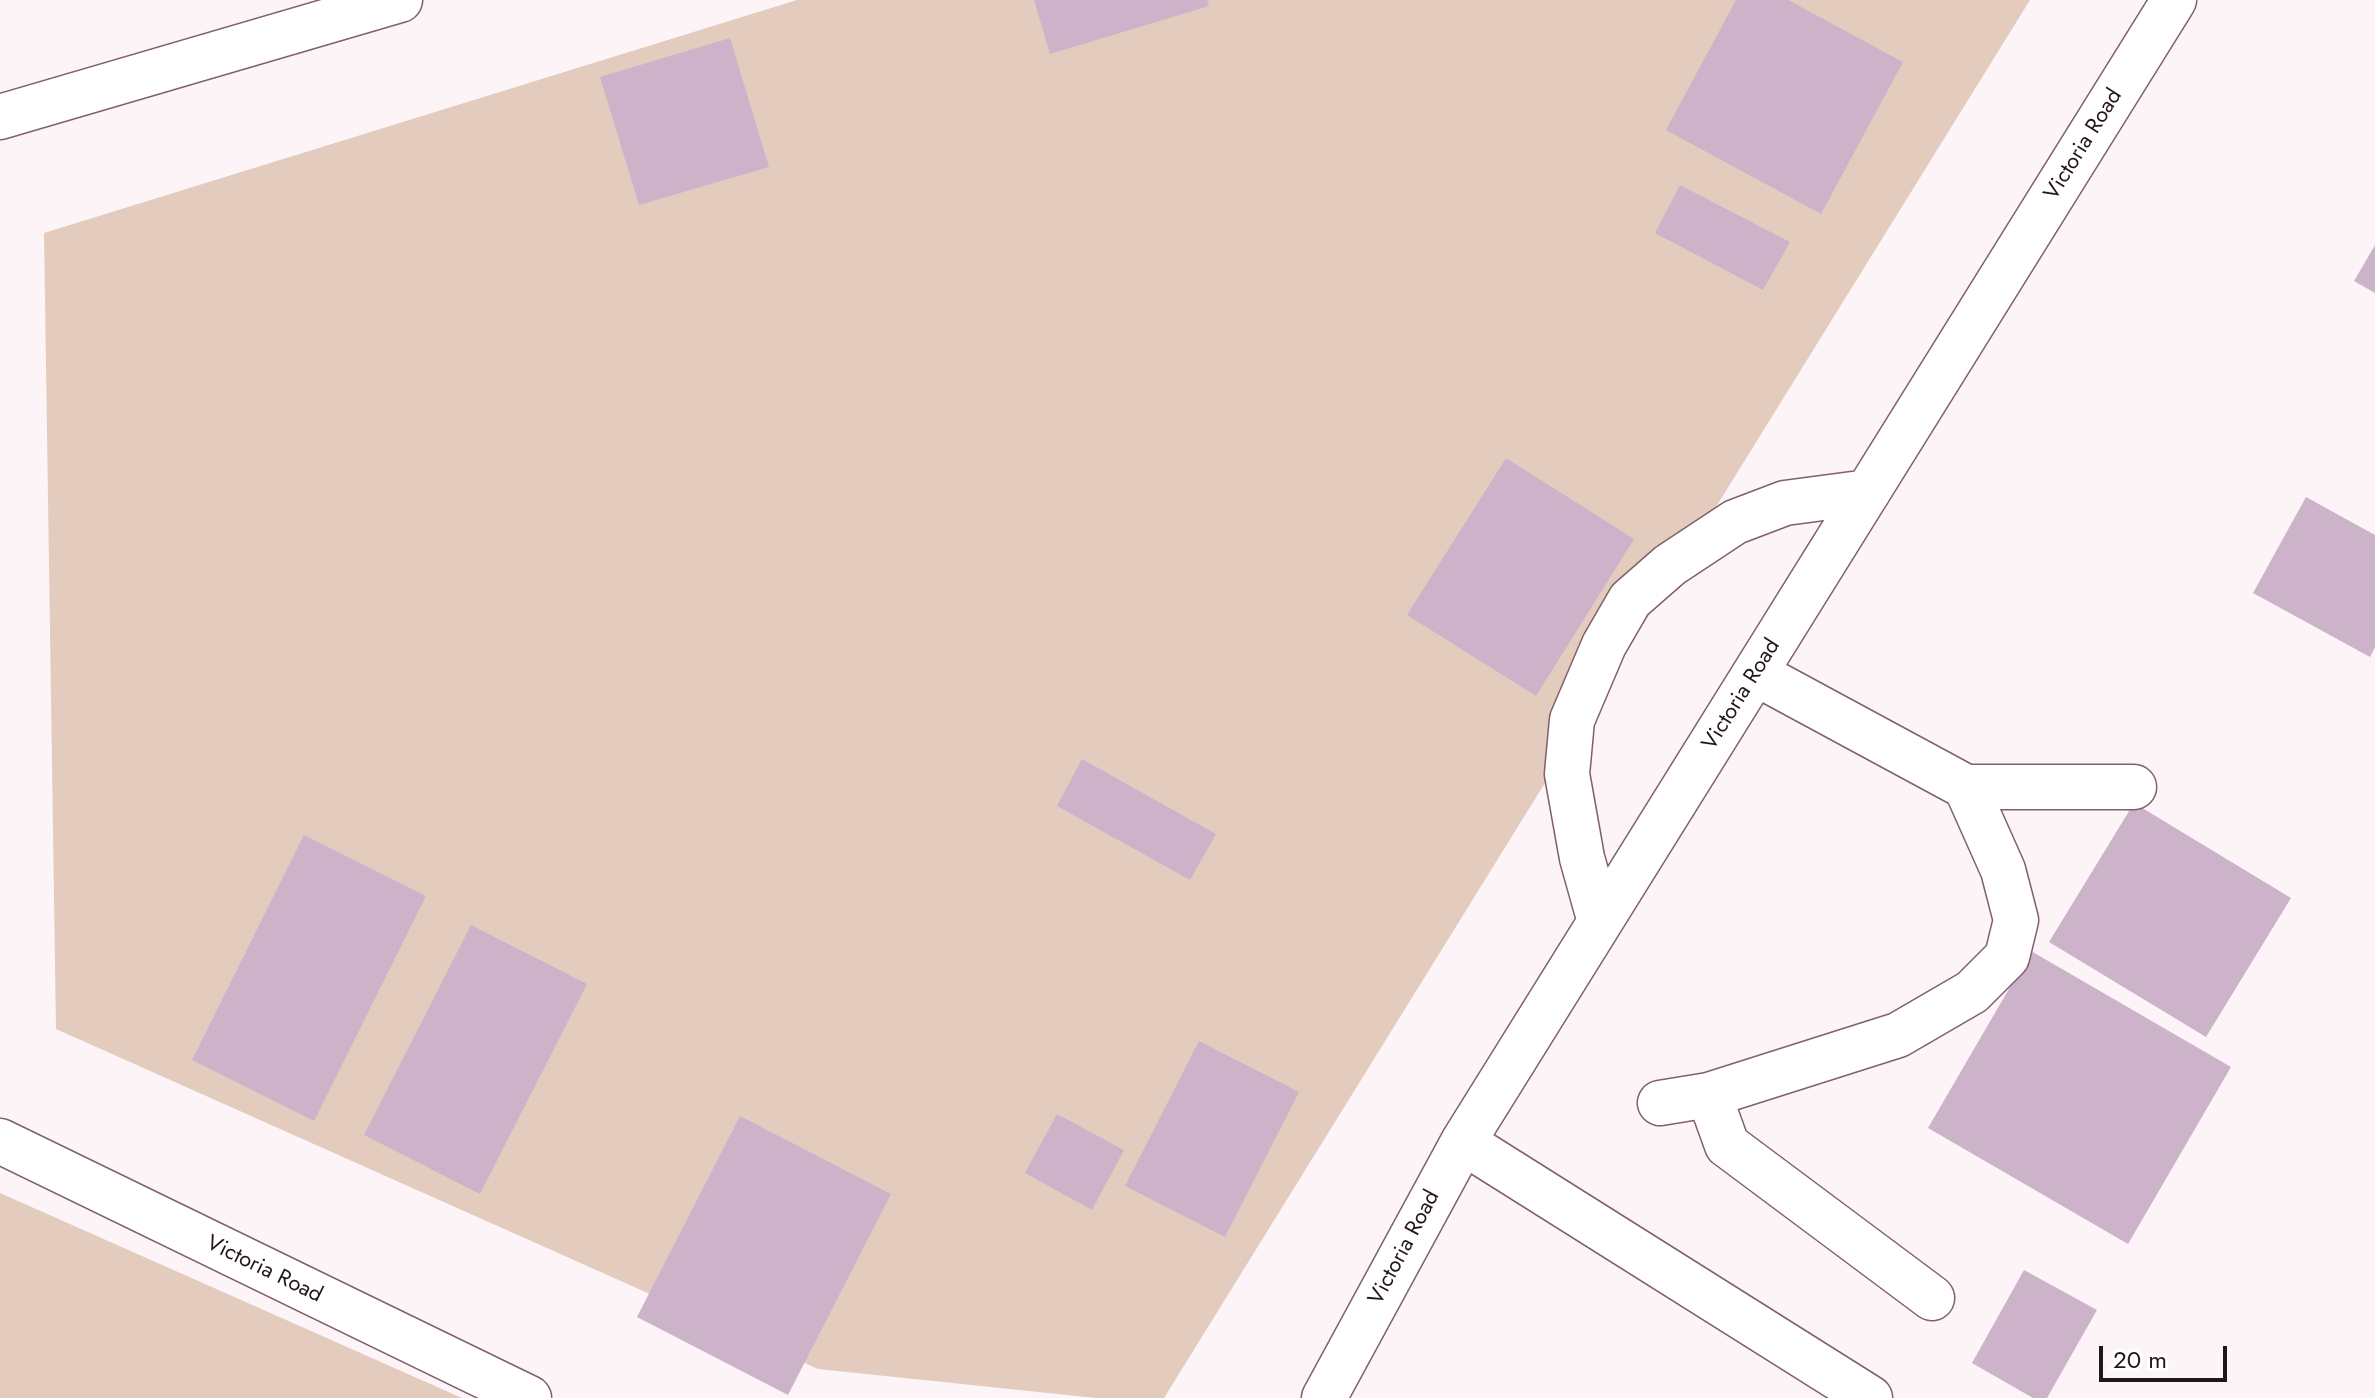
<!DOCTYPE html>
<style>
body{margin:0}
#map{position:relative;width:2375px;height:1398px;overflow:hidden;background:#fcf4f7;font-family:Jost,sans-serif}
canvas{display:block}
.scale{position:absolute;left:2099px;top:1346px;width:128px;height:36px;box-sizing:border-box;border:4px solid #23161a;border-top:0;padding-left:10px;font-size:24px;line-height:28px;white-space:nowrap;color:#23161a;-webkit-text-stroke:6px #fff;paint-order:stroke}
</style>
<div id="map">
<canvas width="2375" height="1398"></canvas>
<div class="scale">20 m</div>
</div>
<script>
const ctx = document.querySelector('canvas').getContext('2d');
ctx.lineJoin = 'round';
function fill(path, color) {
  ctx.fillStyle = color;
  ctx.fill(path, 'evenodd');
}
function shape(rows) {
  const path = new Path2D();
  for (const r of rows) {
    path.moveTo(r[0], r[1]);
    for (let i = 2; i < r.length; i += 2) path.lineTo(r[i], r[i + 1]);
  }
  return path;
}
function strokePath(path, color, width, dash) {
  ctx.strokeStyle = color;
  ctx.lineWidth = width;
  ctx.lineCap = dash ? 'butt' : 'round';
  ctx.setLineDash(dash || []);
  ctx.stroke(path);
}
function write(font, color, halo, rows, align = 'center') {
  ctx.font = font + ' Jost,sans-serif';
  ctx.lineWidth = 7;
  ctx.setLineDash([]);
  ctx.textBaseline = 'middle';
  ctx.strokeStyle = halo;
  ctx.fillStyle = color;
  for (const [text, x, y, turn = 0] of rows) {
    ctx.save();
    ctx.translate(x, y);
    ctx.rotate((+turn || 0) * Math.PI / 180);
    ctx.textAlign = isNaN(turn) ? turn : align;
    if (halo) ctx.strokeText(text, 0, 0);
    ctx.fillText(text, 0, 0);
    ctx.restore();
  }
}
const green = shape([
 [797,0,2030,0,1164,1398,1096,1398,818,1369,56,1029,44,233],
 [0,1193,462,1398,0,1398]
]);
const building = shape([
 [1034,0,1207,0,1209,6,1050,54],
 [1736,0,1788,0,1903,62,1821,214,1666,130],
 [730,38,769,167,639,205,600,77],
 [1680,185,1790,242,1763,290,1655,233],
 [2375,245,2375,293,2354,281],
 [1506,458,1634,539,1536,696,1407,615],
 [2306,497,2375,535,2375,647,2370,657,2253,593],
 [1082,759,1216,834,1190,880,1057,806],
 [2134,803,2291,898,2206,1037,2049,942],
 [304,835,426,896,314,1121,192,1060],
 [471,925,587,984,480,1194,364,1135],
 [2031,951,2231,1067,2128,1244,1928,1128],
 [1199,1041,1299,1092,1225,1237,1125,1186],
 [1057,1114,1124,1150,1092,1210,1025,1173],
 [740,1116,891,1194,788,1395,637,1317],
 [2024,1270,2097,1310,2047,1398,2033,1398,1972,1363]
]);
const minor = shape([
 [0,117,400,0],
 [1755,673,1966,787,2134,787],
 [1600,922,1582,858,1567,774,1572,720,1604,645,1630,600,1670,565,1735,522,1785,503,1868,492],
 [1709,1095,1727,1145,1932,1298],
 [1660,1103,1709,1095,1898,1035,1972,992,2007,957,2016,920,2003,870,1966,787],
 [0,1141,529,1398],
 [1463,1142,1870,1398],
 [1324,1398,1463,1142,2174,0]
]);
const streetNames = [
 ["Victoria Road",2084,145,-58],
 ["Victoria Road",1742,695,-58],
 ["Victoria Road",1405,1248,-62],
 ["Victoria Road",264,1270,26]
];
fill(green, '#e3ccbe');
fill(building, '#cdb3ca');
strokePath(minor, '#81606b', 47);
strokePath(minor, '#fff', 44);
write('22px', '#23161a', '#fff', streetNames);
</script>
